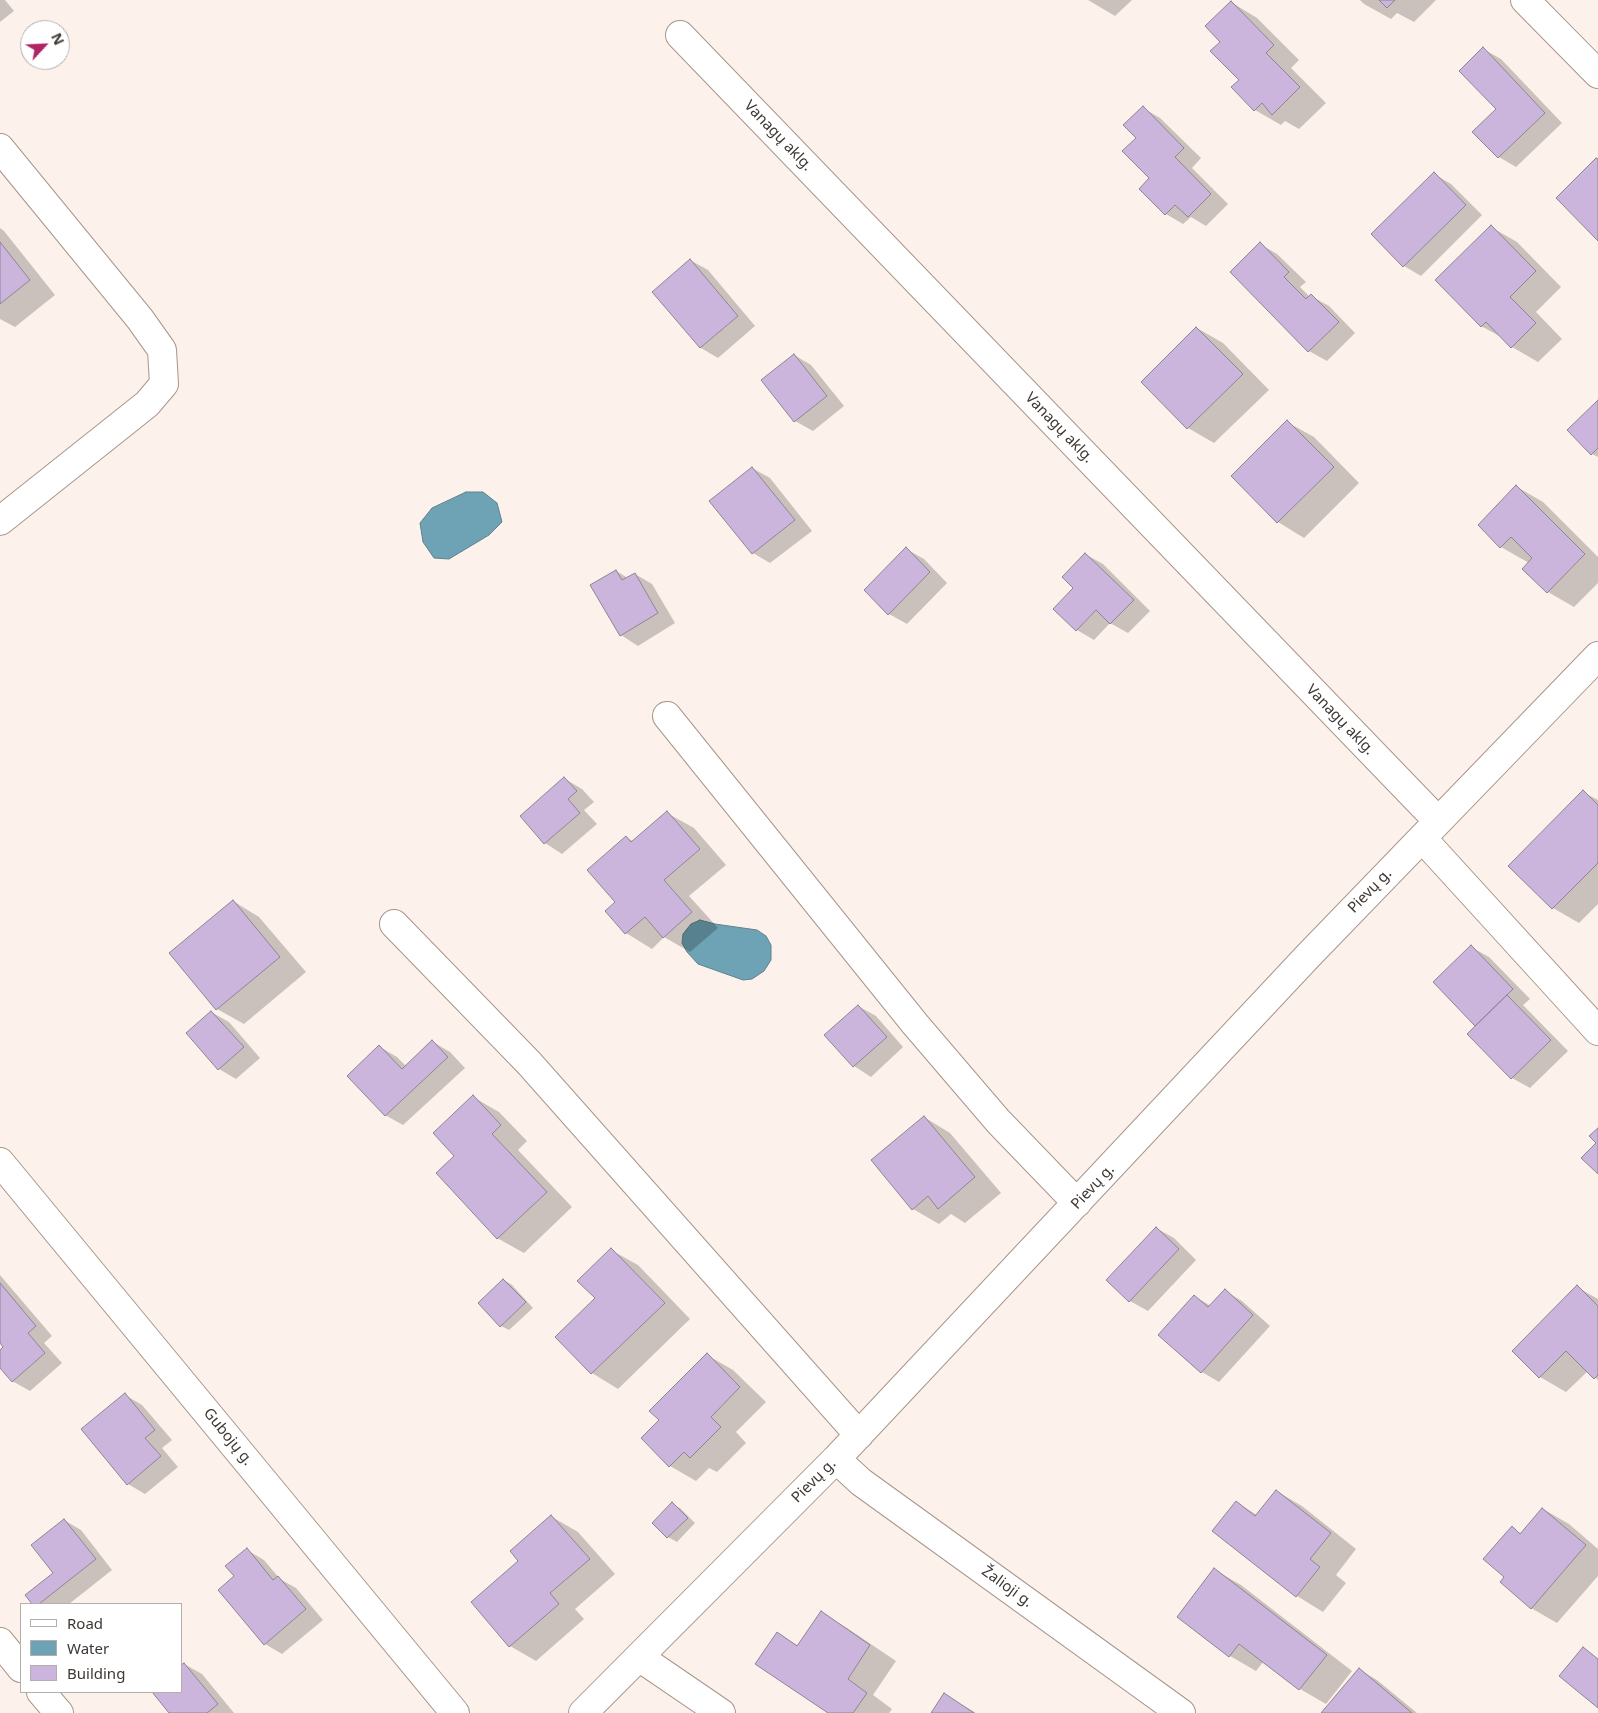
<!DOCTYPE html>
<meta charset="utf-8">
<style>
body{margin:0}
#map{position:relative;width:1598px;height:1713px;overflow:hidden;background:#fdf2eb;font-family:"Noto Sans",sans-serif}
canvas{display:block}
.legend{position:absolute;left:20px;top:1603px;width:162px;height:90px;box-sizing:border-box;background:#fff;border:1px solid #b2afad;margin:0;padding:6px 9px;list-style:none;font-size:15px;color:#3e3733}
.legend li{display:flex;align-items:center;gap:10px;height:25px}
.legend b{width:25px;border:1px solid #b2afad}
.north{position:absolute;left:20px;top:20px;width:50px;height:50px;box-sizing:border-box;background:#fff;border:1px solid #b2afad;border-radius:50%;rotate:65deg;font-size:14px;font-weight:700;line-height:20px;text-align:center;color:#3e3733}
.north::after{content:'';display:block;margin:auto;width:18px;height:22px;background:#b02565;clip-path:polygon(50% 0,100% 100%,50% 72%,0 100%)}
</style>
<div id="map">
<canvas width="1598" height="1713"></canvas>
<ul class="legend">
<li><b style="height:6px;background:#fff"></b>Road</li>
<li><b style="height:14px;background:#6ea2b5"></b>Water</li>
<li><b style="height:14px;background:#ccb5dd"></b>Building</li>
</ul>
<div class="north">N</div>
</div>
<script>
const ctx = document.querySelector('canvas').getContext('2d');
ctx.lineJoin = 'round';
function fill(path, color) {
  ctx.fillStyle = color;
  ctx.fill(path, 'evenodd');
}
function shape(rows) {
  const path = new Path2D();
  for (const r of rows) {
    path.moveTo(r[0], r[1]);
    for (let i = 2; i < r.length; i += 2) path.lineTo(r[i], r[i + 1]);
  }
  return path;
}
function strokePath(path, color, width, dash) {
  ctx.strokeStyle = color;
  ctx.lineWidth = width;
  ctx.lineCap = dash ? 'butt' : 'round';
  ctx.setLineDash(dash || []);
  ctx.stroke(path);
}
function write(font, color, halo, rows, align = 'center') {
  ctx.font = font + ' "Noto Sans",sans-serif';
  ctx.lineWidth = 4;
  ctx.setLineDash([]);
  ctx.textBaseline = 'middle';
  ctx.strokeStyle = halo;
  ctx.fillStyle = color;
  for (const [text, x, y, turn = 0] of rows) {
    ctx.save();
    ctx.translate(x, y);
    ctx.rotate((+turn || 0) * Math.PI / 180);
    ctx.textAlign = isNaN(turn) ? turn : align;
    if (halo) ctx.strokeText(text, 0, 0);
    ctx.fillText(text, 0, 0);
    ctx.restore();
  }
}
const water = shape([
 [466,492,483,492,497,503,502,522,489,535,449,559,434,558,423,542,420,523,432,508,466,492],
 [700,920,715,924,757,930,766,936,771,945,771,960,764,971,752,979,743,980,698,964,687,952,682,943,683,934,691,924,700,920]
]);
const shadow = shape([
 [0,0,5,0,14,11,0,22],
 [1088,0,1132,0,1115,16],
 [1360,0,1436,0,1414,22,1397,13,1391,19,1364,4],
 [1231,2,1257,18,1299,60,1291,68,1326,103,1299,129,1285,121,1281,125,1255,110,1222,42],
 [1483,49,1501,59,1562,123,1516,167,1499,157,1497,109],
 [1143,108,1160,118,1201,158,1192,168,1228,204,1206,226,1191,217,1183,224,1166,214,1151,178,1138,138],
 [1434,174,1451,184,1482,215,1421,276,1404,266,1372,234],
 [1491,227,1517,242,1561,287,1536,312,1562,339,1538,362,1512,347,1503,338,1481,326],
 [0,228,4,231,55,295,15,327,0,319],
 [1260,244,1277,254,1306,282,1300,287,1310,297,1311,296,1329,306,1355,333,1327,361,1309,351],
 [690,260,708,270,755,326,718,358,701,348],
 [1197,328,1223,343,1269,390,1214,443,1188,428,1142,382],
 [794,355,811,365,844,406,813,431,795,421,763,380],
 [1598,401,1598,457,1592,454],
 [1287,422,1314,437,1359,483,1304,538,1278,522,1233,476],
 [752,468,770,478,812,531,770,563,753,553],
 [1517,487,1543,502,1598,557,1598,583,1574,607,1548,592,1529,563,1501,547],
 [906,549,924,559,947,583,907,624,889,614],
 [1085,554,1103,564,1150,611,1128,633,1110,623,1094,640,1077,630,1075,588],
 [616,571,628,578,635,574,652,584,675,623,638,646,621,635],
 [565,779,582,789,594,802,584,810,597,824,562,854,545,843,521,816],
 [1583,792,1598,800,1598,904,1579,923,1553,908,1510,866],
 [667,813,694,828,726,865,689,896,718,928,690,952,664,937,652,949,626,933,617,902,626,837,634,842],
 [233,901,259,917,306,972,244,1024,217,1009],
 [1471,947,1489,957,1530,999,1523,1005,1568,1051,1530,1088,1512,1078,1469,1034,1477,1026,1434,982],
 [858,1006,876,1016,903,1047,871,1077,854,1066,826,1036],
 [211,1012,229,1022,260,1058,236,1079,219,1069],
 [433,1042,450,1052,465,1068,403,1125,385,1115,380,1047,397,1057,406,1066],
 [473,1097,499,1112,527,1141,518,1150,572,1207,524,1253,497,1238,456,1156],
 [924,1117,950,1133,1001,1193,965,1223,951,1214,939,1224,913,1209],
 [1156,1228,1174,1238,1196,1260,1148,1311,1130,1301,1108,1280],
 [611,1250,638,1265,690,1319,618,1389,592,1373,557,1337,596,1298],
 [0,1275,52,1336,44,1343,62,1363,30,1391,12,1381,0,1366,0,1352,5,1348,0,1341],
 [504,1280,512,1285,533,1308,509,1330,501,1326],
 [1577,1287,1598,1299,1598,1380,1588,1371,1566,1392,1540,1377],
 [1225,1291,1242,1301,1270,1326,1219,1382,1202,1372,1194,1296,1211,1306],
 [707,1355,733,1370,766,1402,736,1432,746,1443,717,1472,709,1468,696,1481,670,1466,661,1420],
 [125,1395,142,1405,172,1440,162,1448,178,1467,145,1494,128,1484],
 [1276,1491,1302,1506,1356,1549,1336,1575,1346,1583,1323,1612,1297,1596,1213,1531,1236,1502,1257,1515],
 [672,1504,680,1508,695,1523,677,1542,668,1537,654,1523],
 [1543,1509,1569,1524,1598,1549,1598,1576,1557,1623,1531,1608,1506,1577,1512,1528,1522,1534],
 [552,1517,578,1532,615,1574,575,1609,584,1619,536,1661,510,1646,520,1561],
 [64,1520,81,1530,112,1570,69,1604,33,1604,26,1596,55,1573],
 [247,1550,264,1560,280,1579,296,1588,323,1620,282,1654,265,1644,236,1576],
 [1215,1570,1241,1585,1352,1671,1326,1704,1300,1689,1264,1661,1256,1671,1230,1656,1179,1616],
 [821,1613,847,1628,896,1661,873,1695,892,1709,889,1713,830,1713,777,1633,799,1646],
 [184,1664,202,1674,234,1713,171,1713,154,1692,181,1692],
 [1360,1670,1377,1680,1417,1713,1323,1713],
 [945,1695,971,1710,976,1713,932,1713]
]);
const building = shape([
 [1379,0,1395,0,1387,8,1379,0],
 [1231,1,1274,45,1266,53,1300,87,1272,115,1262,103,1254,111,1231,87,1239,80,1210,51,1220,42,1205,26,1231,1],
 [1483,47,1545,113,1498,158,1472,132,1496,109,1459,71,1483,47],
 [1143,106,1184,148,1175,157,1211,194,1188,217,1175,205,1165,215,1139,189,1149,178,1122,151,1136,138,1123,125,1143,106],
 [1596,158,1598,159,1598,241,1556,198,1596,158],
 [1434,172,1466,205,1403,267,1371,234,1434,172],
 [1491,225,1536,271,1510,297,1536,323,1511,348,1486,322,1481,327,1435,280,1491,225],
 [0,242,30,280,0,304,0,242],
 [1260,242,1289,272,1284,277,1306,299,1311,294,1339,322,1308,352,1230,272,1260,242],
 [690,259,738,316,700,348,652,292,690,259],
 [1196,327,1243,374,1187,429,1141,382,1196,327],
 [794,354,827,396,794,422,761,380,794,354],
 [1598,400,1598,448,1591,455,1567,430,1598,400],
 [1287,420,1334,467,1277,523,1231,476,1287,420],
 [752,467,795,520,752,554,709,501,752,467],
 [1516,485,1585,554,1547,593,1522,569,1532,558,1511,537,1500,548,1478,525,1516,485],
 [906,547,930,572,888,615,864,590,906,547],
 [1085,553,1134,600,1110,624,1096,610,1076,631,1053,609,1073,588,1062,577,1085,553],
 [616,570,622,580,635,573,658,613,620,636,590,585,616,570],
 [564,777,577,791,568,799,580,813,544,844,520,816,564,777],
 [1583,790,1598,805,1598,863,1552,909,1508,866,1583,790],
 [667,811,700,849,664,880,692,912,663,938,645,917,625,934,605,911,615,902,587,870,626,836,631,842,667,811],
 [233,900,280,957,216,1010,169,953,233,900],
 [1471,945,1513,989,1475,1026,1433,982,1471,945],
 [1507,995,1551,1040,1511,1079,1467,1034,1507,995],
 [858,1005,887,1037,853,1067,824,1035,858,1005],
 [211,1011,244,1047,218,1070,186,1033,211,1011],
 [432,1040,448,1057,385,1116,347,1076,379,1045,402,1069,432,1040],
 [473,1095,501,1125,492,1134,547,1192,497,1239,436,1173,454,1156,433,1133,473,1095],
 [924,1116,975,1177,938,1209,928,1196,912,1210,871,1160,924,1116],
 [1598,1128,1598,1174,1581,1158,1596,1143,1589,1136,1598,1128],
 [1156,1227,1179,1249,1129,1302,1106,1280,1156,1227],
 [611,1248,665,1303,591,1374,555,1337,595,1298,577,1281,611,1248],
 [503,1279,526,1302,500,1327,478,1303,503,1279],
 [0,1283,36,1326,28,1333,45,1353,12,1382,0,1368,0,1350,3,1347,0,1343,0,1283],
 [1577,1285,1598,1306,1598,1375,1594,1379,1566,1351,1539,1378,1512,1351,1577,1285],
 [1225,1289,1253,1315,1201,1373,1158,1335,1194,1295,1208,1307,1225,1289],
 [707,1353,740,1387,711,1417,721,1427,690,1458,684,1452,669,1467,641,1438,659,1420,649,1411,707,1353],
 [125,1393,155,1430,145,1438,161,1456,127,1485,81,1429,125,1393],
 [1276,1490,1331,1533,1310,1559,1320,1567,1296,1597,1212,1531,1236,1501,1255,1516,1276,1490],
 [672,1502,688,1518,667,1538,652,1523,672,1502],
 [1542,1508,1586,1545,1531,1609,1500,1582,1504,1577,1483,1559,1512,1526,1520,1534,1542,1508],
 [551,1515,590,1559,550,1593,559,1604,509,1647,471,1602,518,1561,510,1551,551,1515],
 [64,1519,96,1559,39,1604,32,1604,25,1595,53,1573,31,1545,64,1519],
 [247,1548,273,1580,278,1576,306,1609,264,1645,218,1590,234,1576,225,1566,247,1548],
 [1214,1568,1327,1655,1299,1690,1239,1644,1229,1657,1177,1617,1214,1568],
 [821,1611,870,1645,848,1679,867,1693,853,1713,828,1713,755,1664,777,1632,797,1646,821,1611],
 [1583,1647,1598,1659,1598,1708,1559,1676,1583,1647],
 [184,1663,218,1704,207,1713,169,1713,152,1692,181,1692,181,1665,184,1663],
 [1359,1668,1412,1713,1321,1713,1359,1668],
 [944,1693,974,1713,931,1713,944,1693]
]);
const minor = shape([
 [1525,0,1598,74],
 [680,35,1438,821],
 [0,148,140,319,162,350,164,384,147,404,0,521],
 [667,716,915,1024,998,1121,1077,1203],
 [1422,838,1598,1031],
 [394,924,529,1063,859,1435],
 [0,1162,455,1713],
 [836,1459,861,1482,1181,1713],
 [0,1642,21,1668],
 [639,1657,721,1713],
 [41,1692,59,1713],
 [583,1713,836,1459,1308,956,1598,656]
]);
const streetNames = [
 ["Vanagų aklg.",778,136,46],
 ["Vanagų aklg.",1059,428,46],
 ["Vanagų aklg.",1340,720,46],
 ["Pievų g.",1370,891,-46],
 ["Pievų g.",1093,1187,-47],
 ["Gubojų g.",228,1437,51],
 ["Pievų g.",814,1481,-45],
 ["Žalioji g.",1007,1587,36]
];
fill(water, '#6ea2b5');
strokePath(water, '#60828e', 1);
fill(shadow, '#0003');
fill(building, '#ccb5dd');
strokePath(building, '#8d8493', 1);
strokePath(minor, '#a8968c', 30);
strokePath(minor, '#fff', 28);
write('15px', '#3e3733', '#fff', streetNames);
</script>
